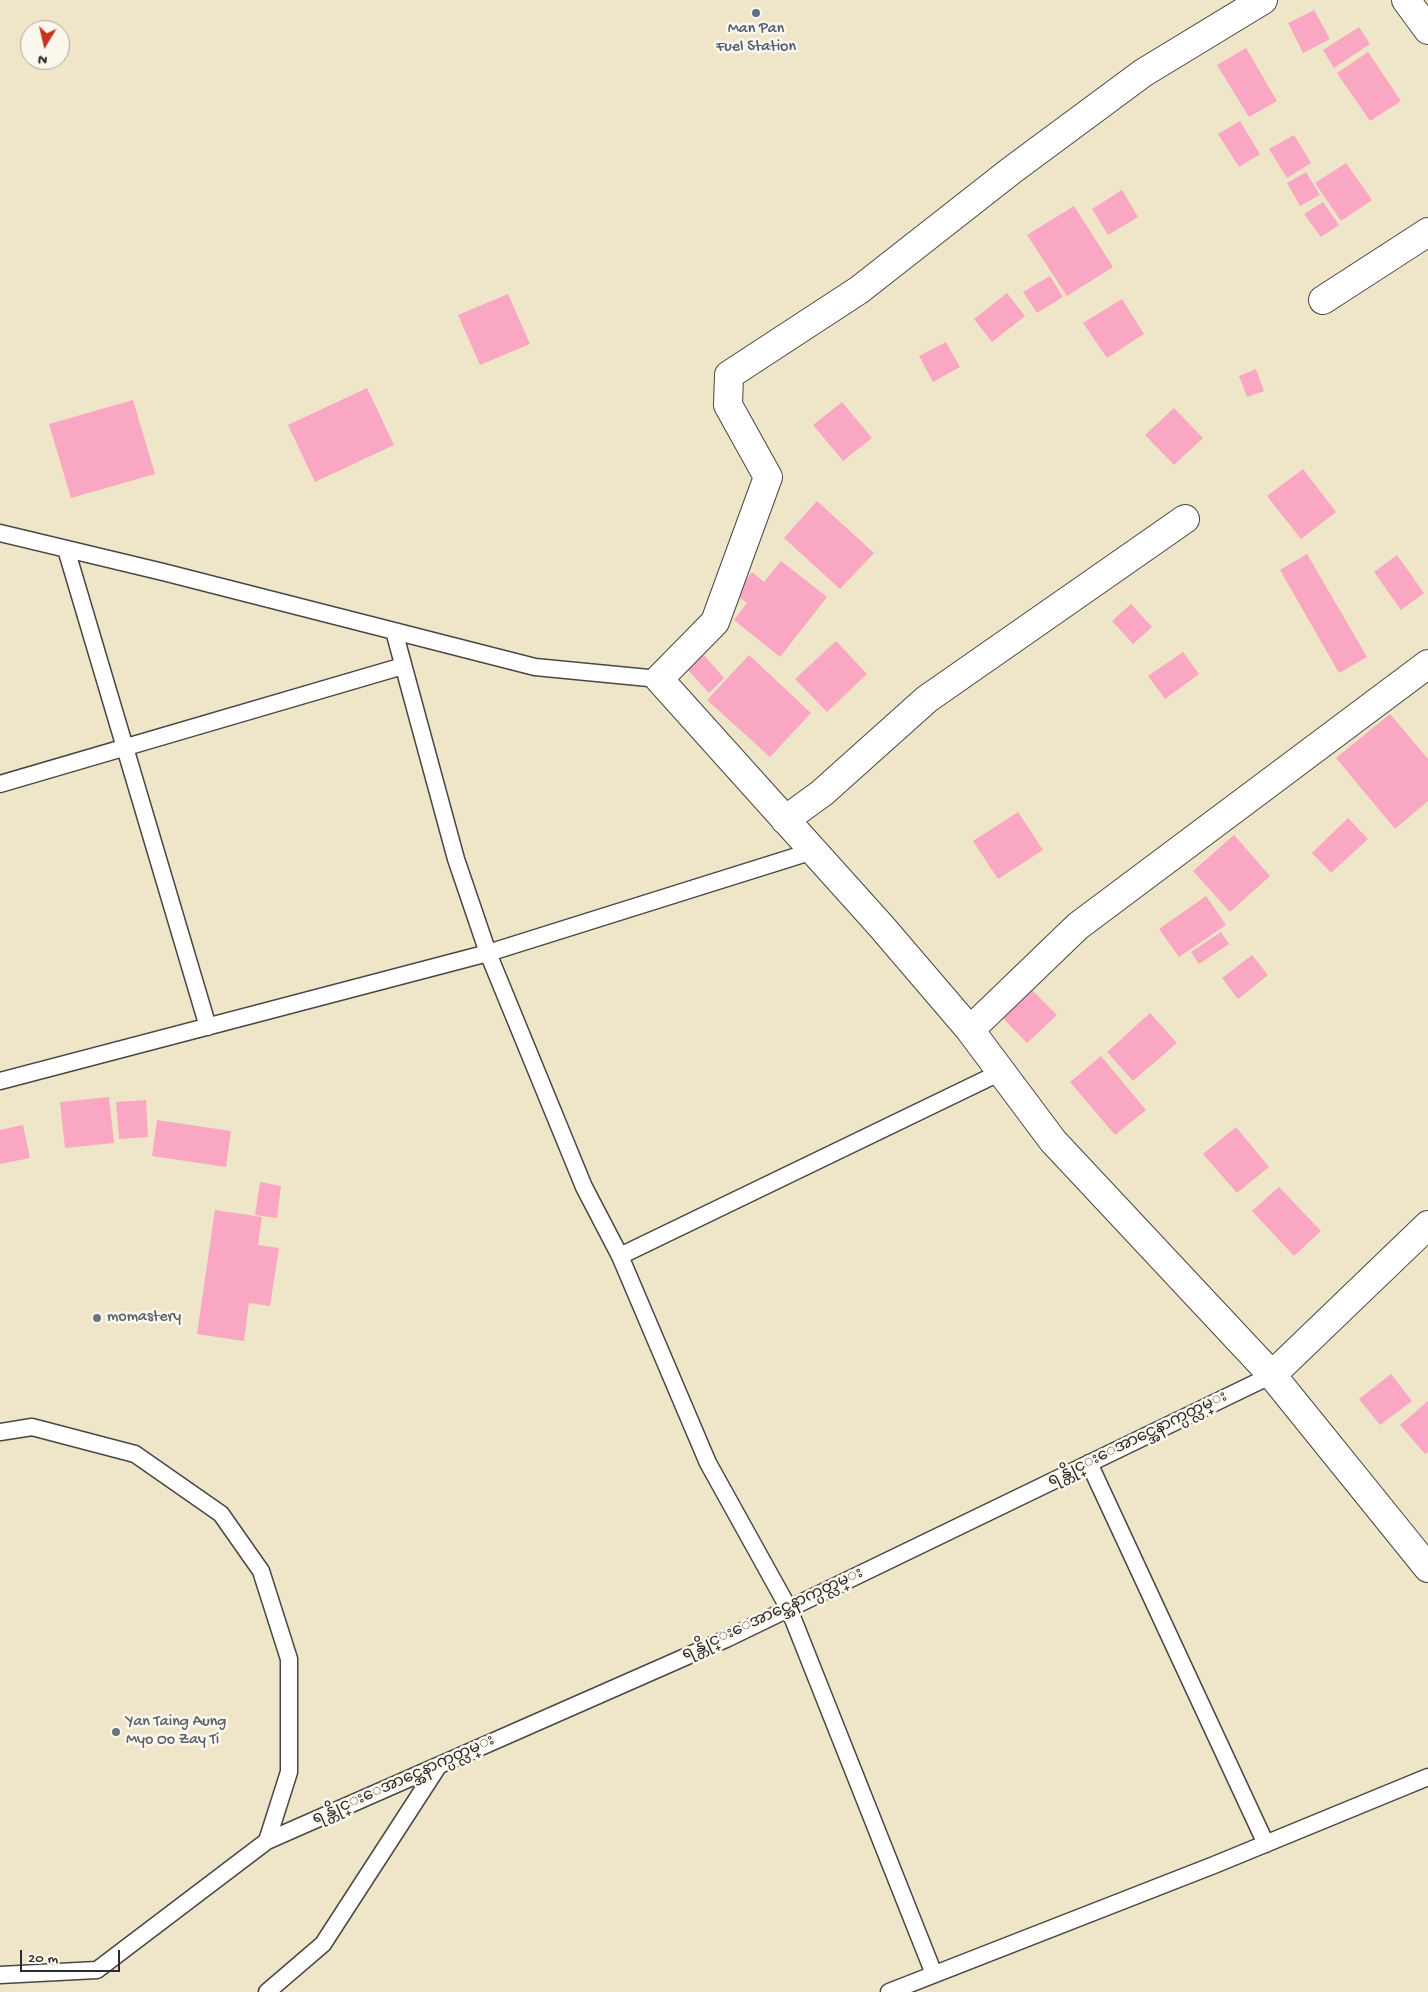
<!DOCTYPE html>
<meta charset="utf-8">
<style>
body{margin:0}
#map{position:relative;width:1428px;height:1992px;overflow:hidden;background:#efe6c9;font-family:"Gochi Hand",sans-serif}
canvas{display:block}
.north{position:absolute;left:20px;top:20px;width:50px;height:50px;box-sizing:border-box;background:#fbf7ec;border:1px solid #a8a59f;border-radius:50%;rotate:189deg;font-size:14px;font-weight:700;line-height:20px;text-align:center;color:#2b2b2b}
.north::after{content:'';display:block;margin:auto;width:18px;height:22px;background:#c8321e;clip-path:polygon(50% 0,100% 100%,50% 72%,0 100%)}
.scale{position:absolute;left:20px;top:1950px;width:100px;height:22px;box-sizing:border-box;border:2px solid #2b2b2b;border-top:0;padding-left:6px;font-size:15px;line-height:18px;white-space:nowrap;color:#2b2b2b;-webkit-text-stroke:4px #fbf7ec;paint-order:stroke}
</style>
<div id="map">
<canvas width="1428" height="1992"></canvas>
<div class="north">N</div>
<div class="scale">20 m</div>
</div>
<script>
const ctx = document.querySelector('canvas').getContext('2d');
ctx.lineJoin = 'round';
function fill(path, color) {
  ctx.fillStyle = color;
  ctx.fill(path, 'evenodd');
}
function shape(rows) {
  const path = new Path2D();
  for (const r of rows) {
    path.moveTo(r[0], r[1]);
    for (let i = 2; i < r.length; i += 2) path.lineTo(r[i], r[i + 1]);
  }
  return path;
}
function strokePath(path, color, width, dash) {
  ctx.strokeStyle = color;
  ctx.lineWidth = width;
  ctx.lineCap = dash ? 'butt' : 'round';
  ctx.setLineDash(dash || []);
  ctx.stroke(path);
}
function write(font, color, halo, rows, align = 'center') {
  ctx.font = font + ' "Gochi Hand","Noto Sans Myanmar",sans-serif';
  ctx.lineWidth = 5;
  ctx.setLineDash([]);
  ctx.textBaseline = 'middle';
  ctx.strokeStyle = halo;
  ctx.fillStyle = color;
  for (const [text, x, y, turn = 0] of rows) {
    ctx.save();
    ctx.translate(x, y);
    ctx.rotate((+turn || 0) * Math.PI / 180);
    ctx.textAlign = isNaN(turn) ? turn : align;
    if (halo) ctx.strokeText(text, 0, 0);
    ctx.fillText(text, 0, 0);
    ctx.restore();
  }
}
const building = shape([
 [1314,10,1330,39,1303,53,1288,23],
 [1359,27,1370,44,1334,68,1323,50],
 [1246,48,1277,101,1249,117,1217,65],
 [1368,52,1401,101,1370,121,1337,73],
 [1240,121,1260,154,1239,167,1218,134],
 [1294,135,1311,163,1287,178,1269,149],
 [1346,163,1372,200,1341,221,1315,183],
 [1306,172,1320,195,1300,206,1287,183],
 [1122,190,1138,217,1108,235,1092,209],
 [1323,202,1339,225,1321,237,1304,214],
 [1074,206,1113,267,1067,296,1027,235],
 [1050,276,1063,297,1037,313,1023,292],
 [1007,293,1025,316,992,342,974,319],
 [508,294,530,344,480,365,458,315],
 [1122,299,1144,334,1107,358,1083,323],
 [946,342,960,367,933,382,919,356],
 [1256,369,1264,391,1247,397,1239,376],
 [367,388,394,445,315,482,288,425],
 [133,400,155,474,71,498,49,424],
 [842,402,872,438,843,461,813,425],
 [1174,408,1203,438,1174,465,1145,435],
 [1303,469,1336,512,1301,539,1267,496],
 [817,501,874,553,840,589,784,538],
 [1307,554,1367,657,1339,673,1280,570],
 [1397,555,1424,593,1401,610,1374,572],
 [781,561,827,597,780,657,734,620,747,603,735,594,752,572,764,582],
 [1131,604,1152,627,1133,644,1112,621],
 [836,641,867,674,827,712,795,679],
 [1183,652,1199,674,1165,699,1148,676],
 [704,655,724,678,709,693,688,670],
 [749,655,811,713,770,757,707,700],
 [1390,714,1428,759,1428,801,1395,829,1336,758],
 [1018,812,1043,850,998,879,973,841],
 [1348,818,1368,839,1331,873,1312,853],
 [1234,835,1270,876,1230,912,1193,871],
 [1206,896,1226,925,1179,957,1159,929],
 [1221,932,1229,944,1199,964,1191,952],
 [1252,955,1268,975,1238,999,1222,978],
 [1027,985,1057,1015,1027,1043,998,1013],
 [1150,1013,1177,1043,1133,1081,1107,1052],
 [1101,1056,1146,1110,1115,1135,1070,1082],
 [109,1097,114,1143,65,1148,60,1102],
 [146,1100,148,1137,119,1139,116,1102],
 [157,1120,231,1131,226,1167,152,1156],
 [23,1125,30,1158,0,1164,0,1130],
 [1236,1127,1269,1167,1237,1193,1203,1154],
 [260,1182,281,1186,277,1218,255,1215],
 [1279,1187,1321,1231,1294,1256,1252,1211],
 [215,1210,262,1217,258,1245,279,1248,270,1306,249,1303,244,1341,197,1334],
 [1391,1374,1412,1401,1380,1425,1359,1399],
 [1428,1401,1428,1452,1425,1454,1400,1425]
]);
const service = shape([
 [0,533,163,572,535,667,659,679],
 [66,549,208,1027],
 [394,631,456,859,488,953,584,1187,620,1256,708,1463,789,1609,934,1974],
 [0,784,403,666],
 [0,1081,488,953,813,851],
 [620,1256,1001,1072],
 [0,1432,32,1427,135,1454,221,1514,261,1571,289,1659,289,1772,267,1841,97,1970,0,1975],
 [1089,1463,1266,1844],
 [267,1841,726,1639,1272,1375],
 [267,1992,323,1944,439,1765],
 [889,1992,1214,1865,1428,1777]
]);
const minor = shape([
 [1263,0,1143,73,1012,170,859,290,729,375,728,405,768,477,715,622,659,679,881,926,970,1030,1053,1141,1272,1375,1428,1568],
 [1406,0,1428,30],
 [1323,300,1428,232],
 [785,820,822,793,927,699,1185,519],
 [970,1030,1078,926,1428,664],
 [1272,1375,1428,1225]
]);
const markers = [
 [756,13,5,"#5c6f8a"],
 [97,1318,5,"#6b7280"],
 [116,1732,5,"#6b7280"]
];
const serviceNames = [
 ["Man Pan",756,30],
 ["Fuel Station",756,48]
];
const worshipNames = [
 ["momastery",107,1318],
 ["Yan Taing Aung",126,1723],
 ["Myo Oo Zay Ti",126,1741]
];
const streetNames = [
 ["ရန္တိုင္းေအာင္အေနာက္ပတ္လမ္း",1138,1440,-26],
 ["ရန္တိုင္းေအာင္အေနာက္ပတ္လမ္း",773,1615,-25],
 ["ရန္တိုင္းေအာင္အေနာက္ပတ္လမ္း",404,1781,-24]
];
fill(building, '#f9a7c2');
strokePath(service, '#484743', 19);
strokePath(minor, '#484743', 30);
strokePath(service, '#fff', 16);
strokePath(minor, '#fff', 28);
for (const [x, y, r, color] of markers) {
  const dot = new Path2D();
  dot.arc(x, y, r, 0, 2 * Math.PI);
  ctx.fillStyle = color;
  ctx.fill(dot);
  strokePath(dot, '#fbf7ec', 2);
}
write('16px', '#4e5e75', '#fbf7ec', serviceNames);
write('16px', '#5b616d', '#fbf7ec', worshipNames, 'left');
write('16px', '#2b2b2b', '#fbf7ec', streetNames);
</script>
